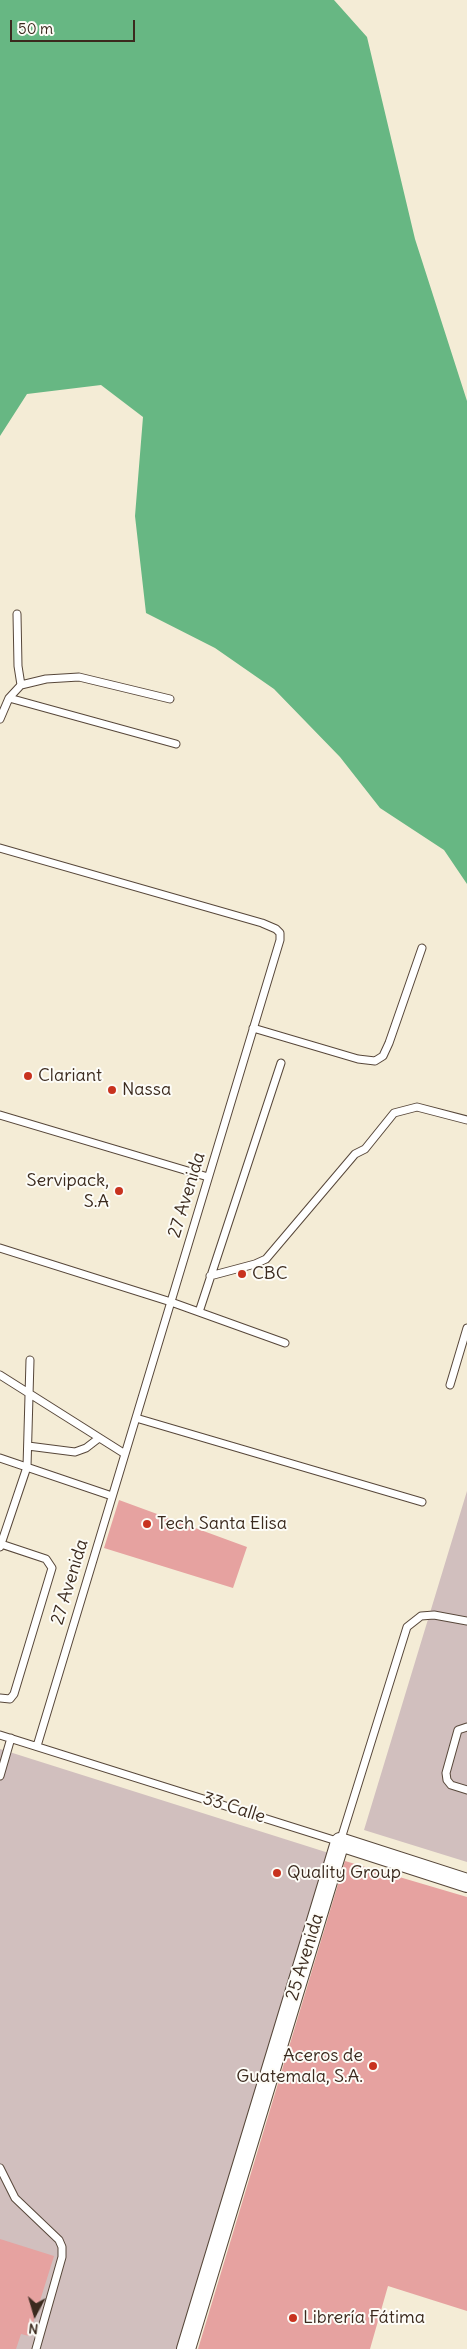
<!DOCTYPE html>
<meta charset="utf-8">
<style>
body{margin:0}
#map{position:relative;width:467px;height:2349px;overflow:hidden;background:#f4ecd6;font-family:Delius,sans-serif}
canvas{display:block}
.north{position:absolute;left:10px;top:2289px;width:50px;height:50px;-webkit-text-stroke:4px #fdfcf7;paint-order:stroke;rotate:186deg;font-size:14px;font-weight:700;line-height:20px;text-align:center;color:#3b2a1e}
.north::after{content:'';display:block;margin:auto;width:18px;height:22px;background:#3b2a1e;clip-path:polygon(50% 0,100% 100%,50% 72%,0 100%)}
.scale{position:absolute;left:10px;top:20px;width:125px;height:22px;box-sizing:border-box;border:2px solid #3b2a1e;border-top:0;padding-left:6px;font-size:15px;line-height:18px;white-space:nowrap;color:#3b2a1e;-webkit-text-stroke:4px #fdfcf7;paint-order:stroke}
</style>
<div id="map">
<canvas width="467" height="2349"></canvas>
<div class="north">N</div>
<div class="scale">50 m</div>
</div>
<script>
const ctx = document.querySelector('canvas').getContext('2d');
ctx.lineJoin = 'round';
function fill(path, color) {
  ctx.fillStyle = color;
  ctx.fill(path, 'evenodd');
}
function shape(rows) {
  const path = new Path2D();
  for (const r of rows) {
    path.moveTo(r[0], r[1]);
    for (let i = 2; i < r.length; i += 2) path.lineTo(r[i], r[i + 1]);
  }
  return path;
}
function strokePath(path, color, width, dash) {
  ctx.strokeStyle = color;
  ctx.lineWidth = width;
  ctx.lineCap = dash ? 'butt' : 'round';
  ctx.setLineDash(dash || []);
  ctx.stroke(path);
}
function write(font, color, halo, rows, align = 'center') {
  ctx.font = font + ' Delius,sans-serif';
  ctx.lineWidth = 4;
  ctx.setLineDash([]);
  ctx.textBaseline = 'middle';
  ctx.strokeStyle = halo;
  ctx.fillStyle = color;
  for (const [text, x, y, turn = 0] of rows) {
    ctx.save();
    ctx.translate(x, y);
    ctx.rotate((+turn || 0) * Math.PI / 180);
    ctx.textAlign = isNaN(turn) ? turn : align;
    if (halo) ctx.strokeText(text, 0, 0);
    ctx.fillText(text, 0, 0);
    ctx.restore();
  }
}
const industrial = shape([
 [467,1491,467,1862,364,1830],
 [0,1749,332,1854,183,2349,0,2349]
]);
const forest = shape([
 [0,0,334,0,367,37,415,239,467,401,467,884,444,850,380,808,340,757,274,689,215,648,146,613,135,516,143,417,101,385,27,394,0,436]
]);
const building = shape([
 [119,1500,247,1547,233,1588,104,1548],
 [345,1861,467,1897,467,2311,388,2286,370,2349,198,2349],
 [0,2239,54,2256,29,2336,21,2334,16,2349,0,2349]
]);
const service = shape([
 [17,614,18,666,21,685],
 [9,698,176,744],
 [0,719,9,698,21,685,46,679,79,677,170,699],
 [0,848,262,923,276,929,280,933,280,940,37,1746],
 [253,1028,358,1059,375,1061,383,1056,389,1043,422,948],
 [0,1115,208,1177],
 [0,1248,171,1302,285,1343],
 [210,1276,255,1264,266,1259,355,1154,365,1149,394,1113,417,1107,467,1120],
 [199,1312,281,1063],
 [0,1375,125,1454],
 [450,1385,467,1328],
 [136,1418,422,1502],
 [28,1446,75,1452,86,1448,99,1438],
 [0,1458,112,1496],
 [0,1547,27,1467,30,1360],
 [0,1698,10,1699,14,1694,52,1568,46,1559,1,1544],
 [467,1727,458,1730,446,1773,447,1780,451,1785,467,1790],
 [0,1735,340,1842,407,1627,421,1616,434,1615,467,1621],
 [0,1776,11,1738],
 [0,2168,15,2198,59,2240,62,2247,62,2257,36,2349]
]);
const tertiary = shape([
 [186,2349,340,1842,467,1883]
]);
const markers = [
 [28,1076,5,"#c8321e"],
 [112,1090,5,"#c8321e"],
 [119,1191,5,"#c8321e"],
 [242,1274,5,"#c8321e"],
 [147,1524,5,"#c8321e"],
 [277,1873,5,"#c8321e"],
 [373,2066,5,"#c8321e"],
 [293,2318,5,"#c8321e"]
];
const poiNames = [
 ["Clariant",38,1076],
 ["Nassa",122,1090],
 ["Servipack,",109,1181,"right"],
 ["S.A",109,1202,"right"],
 ["CBC",252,1274],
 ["Tech Santa Elisa",157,1524],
 ["Quality Group",287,1873],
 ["Aceros de",363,2056,"right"],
 ["Guatemala, S.A.",363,2077,"right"],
 ["Librería Fátima",303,2318]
];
const streetNames = [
 ["27 Avenida",187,1195,-73],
 ["27 Avenida",70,1582,-73],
 ["33 Calle",234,1808,18],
 ["25 Avenida",305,1957,-73]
];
fill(industrial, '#d1bfbe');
fill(forest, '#67b783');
fill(building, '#e6a2a0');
strokePath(service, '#57473a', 9);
strokePath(tertiary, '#57473a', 20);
strokePath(service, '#fff', 7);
strokePath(tertiary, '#fff', 18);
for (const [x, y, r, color] of markers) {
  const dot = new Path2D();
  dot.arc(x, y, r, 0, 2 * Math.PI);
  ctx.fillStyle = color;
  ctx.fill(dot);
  strokePath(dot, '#fdfcf7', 2);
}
write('18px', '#3b2a1e', '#fdfcf7', poiNames, 'left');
write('18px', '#3b2a1e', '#fdfcf7', streetNames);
</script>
